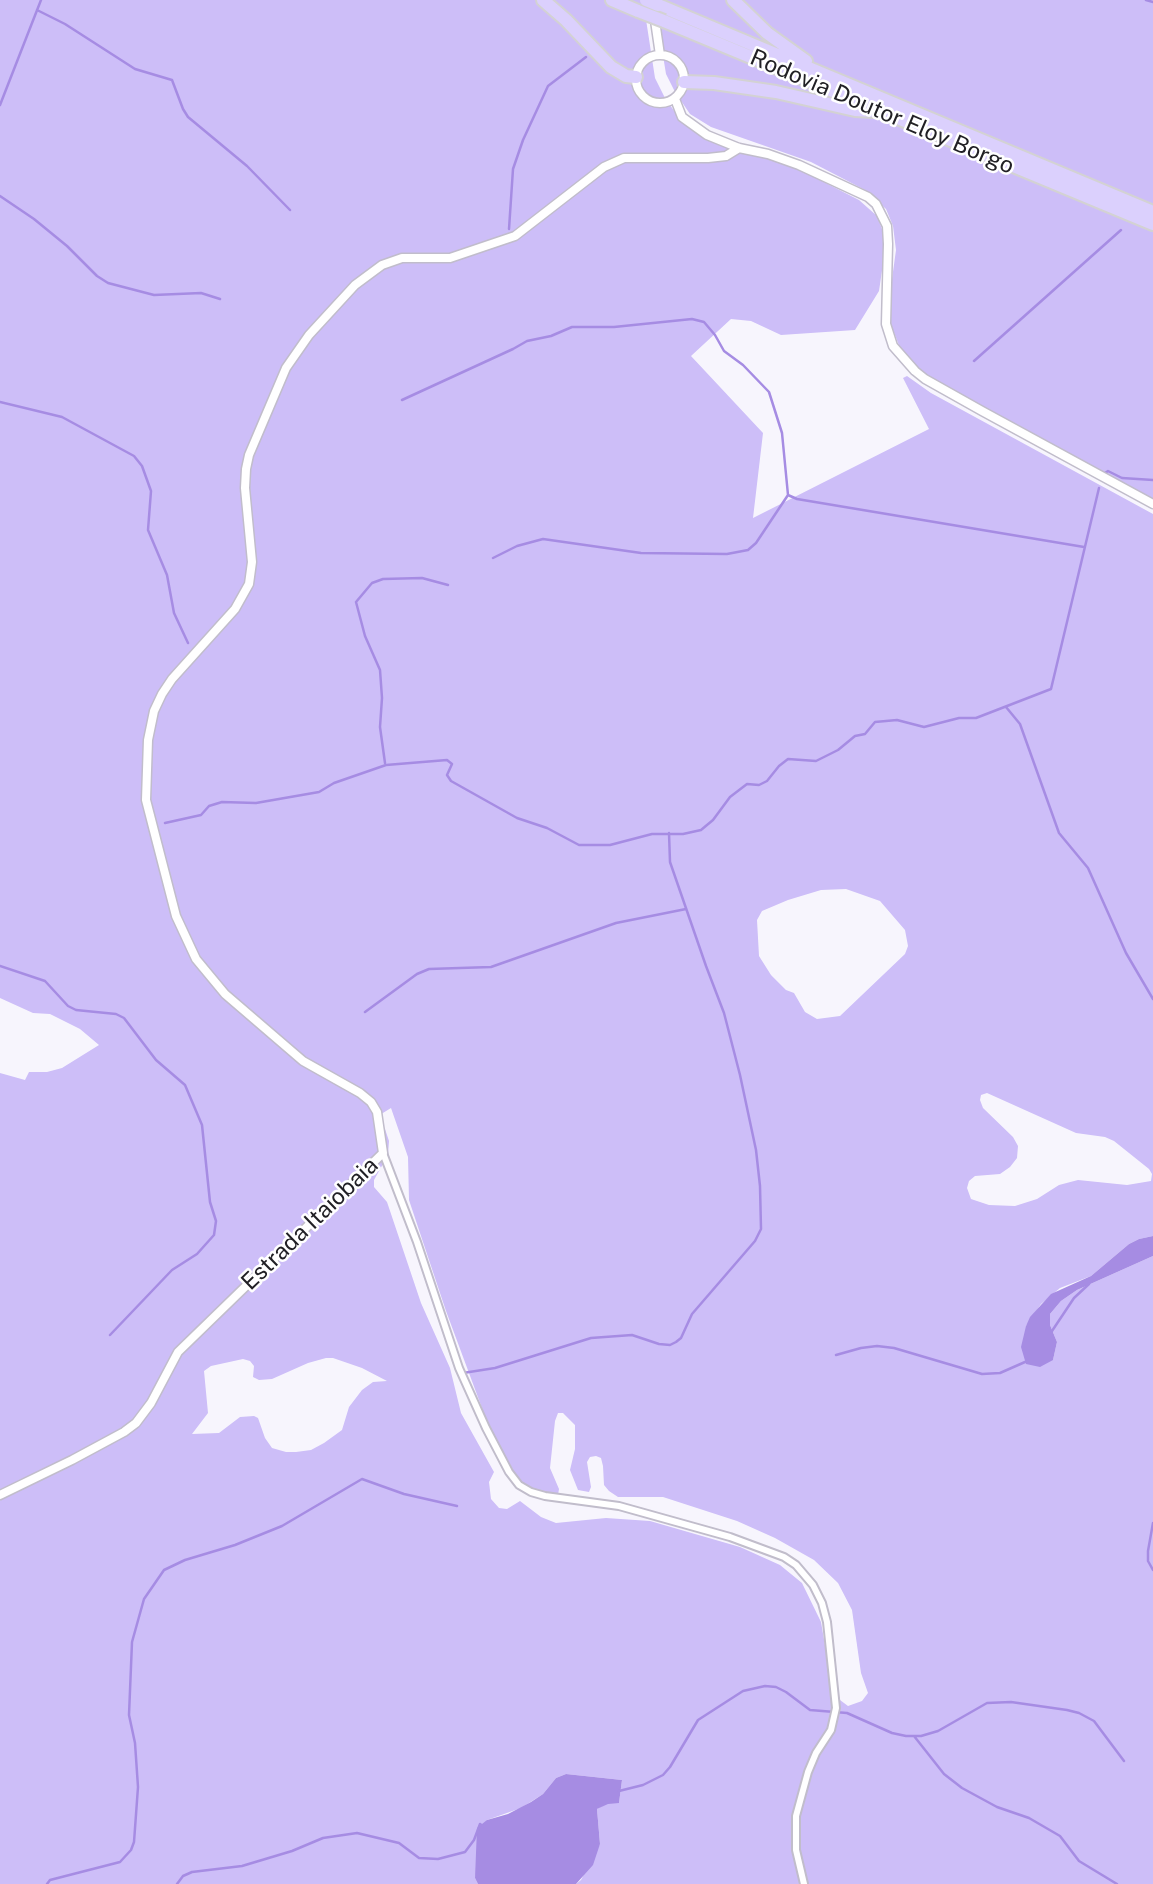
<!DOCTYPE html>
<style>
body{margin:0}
canvas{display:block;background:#f7f5fd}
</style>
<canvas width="1153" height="1884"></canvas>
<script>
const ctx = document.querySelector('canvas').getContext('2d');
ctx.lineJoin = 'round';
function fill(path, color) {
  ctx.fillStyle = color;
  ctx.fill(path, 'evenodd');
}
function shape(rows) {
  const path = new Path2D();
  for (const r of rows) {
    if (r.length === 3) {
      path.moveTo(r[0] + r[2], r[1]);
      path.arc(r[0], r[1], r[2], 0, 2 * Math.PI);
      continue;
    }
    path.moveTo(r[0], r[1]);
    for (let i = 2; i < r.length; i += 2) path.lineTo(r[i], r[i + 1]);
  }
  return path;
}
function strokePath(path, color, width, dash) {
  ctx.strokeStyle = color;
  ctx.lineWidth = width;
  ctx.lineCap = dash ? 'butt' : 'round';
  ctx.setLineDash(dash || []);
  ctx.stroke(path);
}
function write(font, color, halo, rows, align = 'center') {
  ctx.font = font + ' "Public Sans",sans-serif';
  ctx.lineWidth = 5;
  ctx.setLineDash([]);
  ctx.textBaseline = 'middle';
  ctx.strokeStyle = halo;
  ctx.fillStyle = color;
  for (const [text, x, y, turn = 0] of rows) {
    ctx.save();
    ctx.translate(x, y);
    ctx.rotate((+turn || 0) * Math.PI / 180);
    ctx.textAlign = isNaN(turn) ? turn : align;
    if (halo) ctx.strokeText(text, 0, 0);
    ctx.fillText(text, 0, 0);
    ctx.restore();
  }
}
const green = shape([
 [0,0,643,0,655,78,665,98,682,122,806,173,859,200,877,216,882,229,885,250,879,291,855,330,781,335,751,321,731,319,691,356,763,433,753,518,929,429,903,378,907,376,931,393,1153,514,1153,1236,1139,1239,1129,1244,1091,1276,1060,1288,1041,1304,1026,1326,1053,1360,1057,1342,1050,1325,1050,1314,1061,1301,1077,1290,1153,1256,1153,1884,576,1884,581,1880,600,1844,597,1809,608,1803,619,1803,622,1780,566,1774,556,1778,543,1794,521,1808,487,1820,475,1878,478,1884,0,1884,0,1073,25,1080,29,1072,47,1072,62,1068,99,1045,80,1029,50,1014,33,1013,0,998],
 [846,889,880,901,905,930,908,946,905,954,840,1016,817,1019,805,1012,794,993,786,990,771,975,759,956,757,920,762,911,788,900,821,890],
 [987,1093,1076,1133,1105,1137,1114,1141,1149,1169,1152,1174,1151,1181,1127,1185,1078,1180,1059,1185,1037,1199,1015,1206,989,1205,971,1199,967,1188,969,1181,975,1176,1000,1174,1010,1167,1017,1158,1018,1146,1013,1137,983,1108,980,1100,981,1095],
 [391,1108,408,1157,409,1200,446,1311,489,1427,522,1486,551,1498,558,1495,559,1489,550,1468,555,1421,558,1413,563,1413,575,1425,575,1449,570,1470,578,1490,589,1492,591,1487,587,1462,590,1457,596,1456,601,1458,603,1466,604,1485,609,1491,618,1497,663,1497,737,1521,775,1538,814,1560,838,1583,852,1610,861,1673,868,1693,862,1701,848,1706,840,1700,829,1669,821,1622,802,1583,780,1565,740,1547,650,1521,606,1518,556,1523,541,1517,520,1501,507,1509,499,1508,491,1499,489,1482,494,1472,461,1413,450,1368,421,1303,387,1202,374,1187,374,1180,388,1155,389,1141,385,1129,378,1116],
 [326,1358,333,1358,362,1368,387,1381,373,1382,362,1390,349,1407,342,1430,324,1443,311,1450,296,1452,286,1452,272,1448,265,1438,258,1418,254,1416,240,1417,219,1433,192,1434,208,1413,204,1371,211,1366,243,1359,250,1361,254,1366,253,1377,259,1380,272,1379,308,1363],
 [654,0,1153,0,1153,501,936,384,915,369,900,348,890,322,889,301,896,250,893,226,886,209,865,190,811,162,711,127,690,114,675,92,666,74]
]);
const water = shape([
 [1153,1236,1153,1256,1077,1290,1061,1301,1050,1314,1050,1325,1057,1342,1053,1360,1040,1367,1026,1364,1021,1347,1026,1326,1030,1317,1051,1294,1091,1276,1129,1244,1139,1239],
 [566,1774,622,1780,619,1803,608,1804,597,1809,600,1844,593,1865,576,1884,478,1884,475,1878,477,1828,487,1820,508,1814,531,1802,543,1794,556,1778]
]);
const stream = shape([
 [1146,0,1153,2],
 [37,10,65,24,135,69,172,80,183,109,188,117,247,166,290,210],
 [0,105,41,0],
 [0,196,34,219,67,246,97,276,108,283,154,295,201,293,220,299],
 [509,229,513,169,523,140,548,86,586,57],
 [974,361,1121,230],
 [402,400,513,349,527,341,551,336,572,327,614,327,692,319,704,322,715,335,724,351,743,365,769,392,782,433,788,495,756,543,748,550,727,554,641,553,543,539,517,546,493,558],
 [0,402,62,417,134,456,142,466,151,491,148,530,167,575,174,613,188,643],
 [1105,473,1108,471,1122,478,1153,480],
 [788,495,797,499,1084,547],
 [1006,707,1020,724,1059,833,1088,868,1126,953,1153,999],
 [385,763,380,727,382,698,380,670,365,636,356,602,372,583,383,579,422,578,448,585],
 [165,823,201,815,209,806,222,802,256,803,319,792,334,783,386,765,447,760,452,764,447,775,451,781,517,818,547,828,579,845,610,845,652,834,683,834,701,830,713,820,730,797,747,784,759,785,767,781,779,766,788,759,816,761,838,750,855,736,865,734,875,722,897,720,924,727,959,718,976,718,1051,689,1099,488],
 [0,966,45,981,68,1006,76,1010,116,1014,124,1018,156,1060,185,1085,202,1125,210,1202,216,1221,214,1235,197,1254,172,1270,110,1335],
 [365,1012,417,974,429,969,491,967,616,923,686,909],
 [1052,1331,1074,1298,1089,1284],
 [836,1355,861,1348,877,1346,894,1348,982,1374,1000,1373,1025,1362],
 [463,1373,495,1368,591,1338,632,1335,659,1344,670,1345,676,1342,681,1338,692,1314,755,1241,761,1229,760,1186,756,1150,740,1075,724,1013,706,966,670,862,669,833],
 [1153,1523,1148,1551,1148,1561,1153,1570],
 [914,1736,944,1774,962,1788,997,1807,1029,1818,1060,1836,1079,1861,1117,1884],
 [619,1791,643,1785,663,1775,670,1767,698,1720,743,1691,765,1686,776,1687,786,1692,810,1710,847,1713,892,1733,906,1736,921,1736,938,1731,987,1703,1011,1702,1067,1710,1079,1713,1094,1721,1124,1761],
 [47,1884,50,1880,120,1862,131,1850,134,1842,138,1787,135,1743,129,1715,132,1642,144,1599,164,1570,185,1560,235,1545,282,1526,362,1479,404,1494,457,1506],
 [177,1884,183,1876,192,1872,242,1866,292,1851,323,1838,357,1833,399,1843,419,1858,438,1859,465,1852,474,1840,480,1824,483,1826]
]);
const minor = shape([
 [383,1153,417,1242,459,1368,486,1428,509,1472,519,1485,531,1492,545,1496,619,1506,730,1537,784,1557,796,1565,813,1585,822,1603,827,1622,836,1708,831,1730,816,1753,808,1772,796,1816,796,1850,804,1884]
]);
const tertiary = shape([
 [652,0,660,55],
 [660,79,24],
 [675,99,682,117,707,135,739,148,768,154,799,165,868,197,876,204,887,226,888,244,886,324,893,346,915,371,925,379,982,411,1153,504],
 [0,1495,72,1460,124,1432,136,1423,151,1403,178,1352,383,1153,377,1112,371,1102,360,1093,303,1061,225,994,196,959,176,916,146,800,148,740,154,711,162,694,172,679,235,609,249,584,252,562,245,488,246,469,249,455,286,368,309,335,355,285,382,265,402,258,450,258,515,236,604,167,624,158,708,158,726,156,739,148]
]);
const motorway = shape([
 [543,0,566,20,611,67,626,76,636,77],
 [612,0,638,11],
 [733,0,767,33,806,61],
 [658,5,1153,212],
 [664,21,1153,224],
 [684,82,714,83,776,92,855,110,874,111]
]);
const motorwayBridge = shape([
 [646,0,658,5],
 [638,11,664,21]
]);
const streetNames = [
 ["Rodovia Doutor Eloy Borgo",882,112,23],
 ["Estrada Itaiobaia",310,1224,-44]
];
fill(green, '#cdbef8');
fill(water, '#a68ce3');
strokePath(stream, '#a68ce3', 2.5);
strokePath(minor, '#c1bdcb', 10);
strokePath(tertiary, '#c1bdcb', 11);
strokePath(motorway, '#d3d2d3', 16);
strokePath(minor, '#fff', 6);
strokePath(tertiary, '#fff', 8);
strokePath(motorway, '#dbd0fd', 12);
strokePath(motorwayBridge, '#d3d2d3', 16, []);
strokePath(motorwayBridge, '#dbd0fd', 12);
write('23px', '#212025', '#fff', streetNames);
</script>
